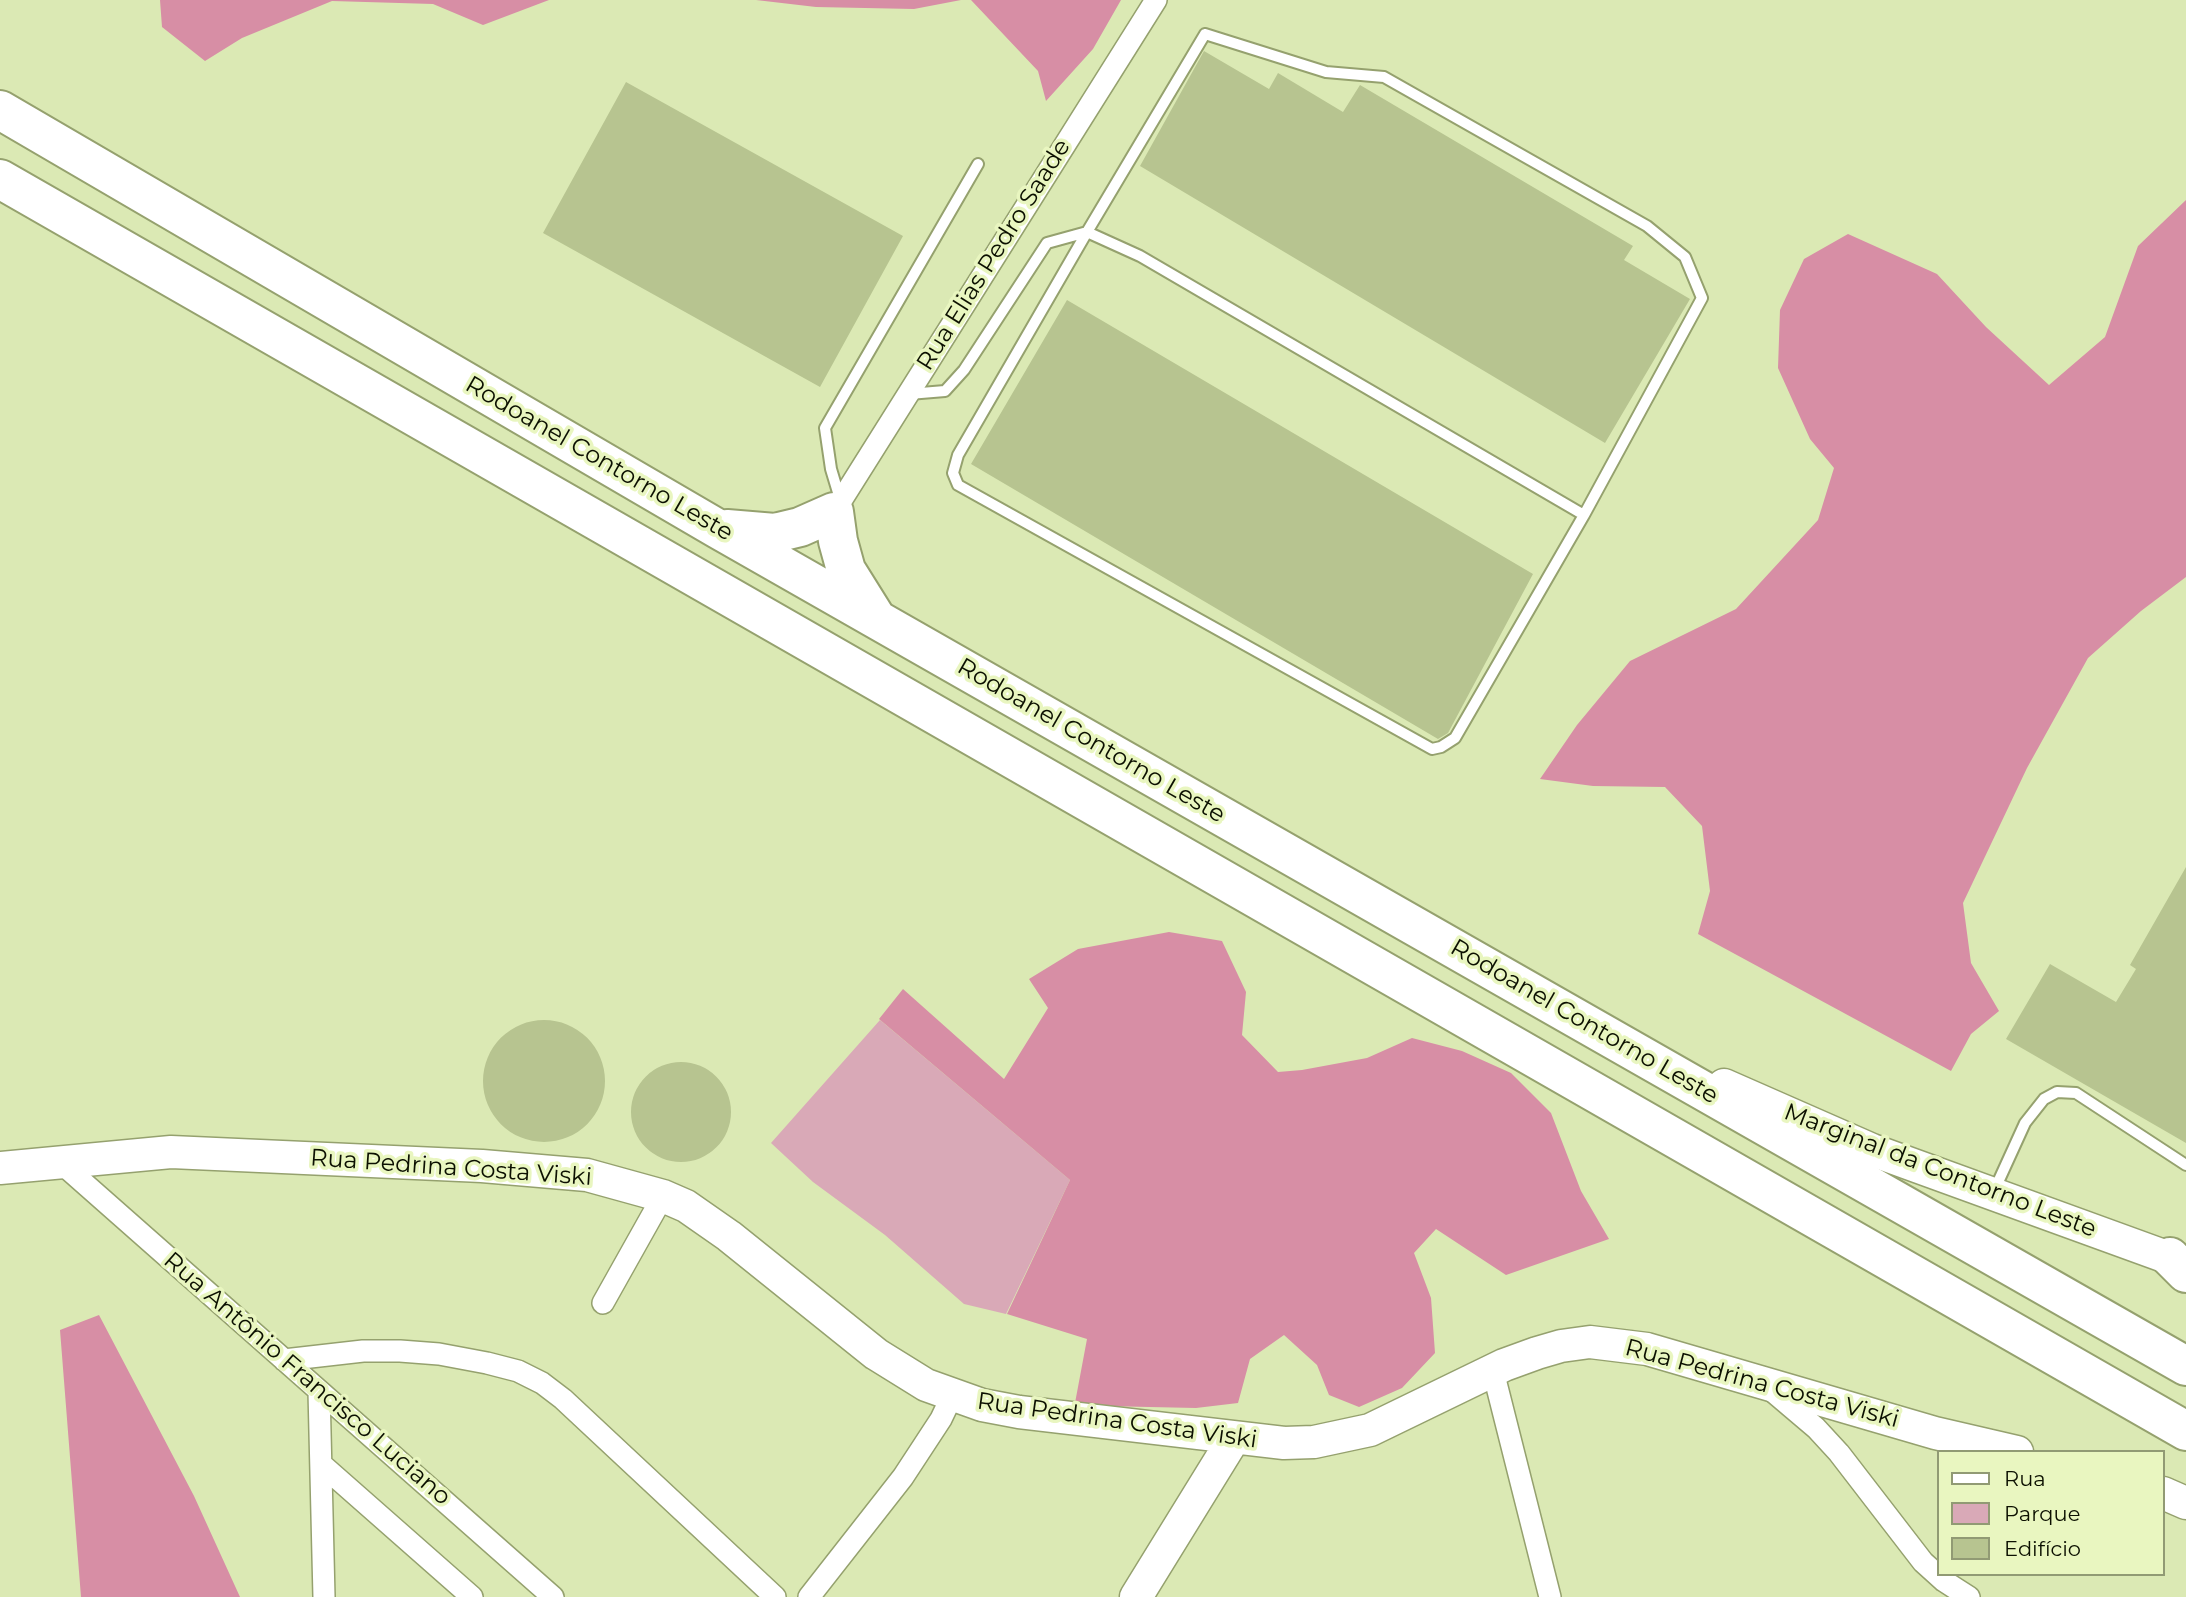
<!DOCTYPE html>
<meta charset="utf-8">
<style>
body{margin:0}
#map{position:relative;width:2186px;height:1597px;overflow:hidden;background:#dbe9b4;font-family:Montserrat,sans-serif}
canvas{display:block}
.legend{position:absolute;left:1937px;top:1450px;width:228px;height:126px;box-sizing:border-box;background:#e9f6c0;border:2px solid #919a74;margin:0;padding:9px 12px;list-style:none;font-size:21px;color:#0c1001}
.legend li{display:flex;align-items:center;gap:14px;height:35px}
.legend b{width:35px;border:2px solid #919a74}
</style>
<div id="map">
<canvas width="2186" height="1597"></canvas>
<ul class="legend">
<li><b style="height:9px;background:#fff"></b>Rua</li>
<li><b style="height:19px;background:#d9a9b7"></b>Parque</li>
<li><b style="height:19px;background:#b7c490"></b>Edifício</li>
</ul>
</div>
<script>
const ctx = document.querySelector('canvas').getContext('2d');
ctx.lineJoin = 'round';
function fill(path, color) {
  ctx.fillStyle = color;
  ctx.fill(path, 'evenodd');
}
function shape(rows) {
  const path = new Path2D();
  for (const r of rows) {
    if (r.length === 3) {
      path.moveTo(r[0] + r[2], r[1]);
      path.arc(r[0], r[1], r[2], 0, 2 * Math.PI);
      continue;
    }
    path.moveTo(r[0], r[1]);
    for (let i = 2; i < r.length; i += 2) path.lineTo(r[i], r[i + 1]);
  }
  return path;
}
function strokePath(path, color, width, dash) {
  ctx.strokeStyle = color;
  ctx.lineWidth = width;
  ctx.lineCap = dash ? 'butt' : 'round';
  ctx.setLineDash(dash || []);
  ctx.stroke(path);
}
function write(font, color, halo, rows, align = 'center') {
  ctx.font = font + ' Montserrat,sans-serif';
  ctx.lineWidth = 7;
  ctx.setLineDash([]);
  ctx.textBaseline = 'middle';
  ctx.strokeStyle = halo;
  ctx.fillStyle = color;
  for (const [text, x, y, turn = 0] of rows) {
    ctx.save();
    ctx.translate(x, y);
    ctx.rotate((+turn || 0) * Math.PI / 180);
    ctx.textAlign = isNaN(turn) ? turn : align;
    if (halo) ctx.strokeText(text, 0, 0);
    ctx.fillText(text, 0, 0);
    ctx.restore();
  }
}
const green = shape([
 [880,1020,1070,1180,1006,1314,964,1304,885,1235,813,1182,771,1143]
]);
const forest = shape([
 [160,0,549,0,483,25,433,4,332,1,242,38,205,61,162,27],
 [756,0,961,0,914,9,816,7],
 [971,0,1121,0,1093,49,1046,101,1038,71],
 [2186,200,2186,577,2141,611,2088,658,2027,768,1963,903,1971,963,1999,1011,1971,1034,1951,1071,1698,934,1710,891,1702,826,1665,787,1593,786,1540,779,1577,725,1630,661,1736,609,1818,520,1834,468,1810,439,1778,368,1780,310,1804,259,1848,234,1937,274,1986,327,2049,385,2105,337,2138,246],
 [1169,932,1222,941,1246,992,1242,1035,1278,1072,1302,1070,1367,1058,1412,1038,1462,1051,1511,1073,1551,1113,1581,1191,1609,1239,1506,1275,1436,1229,1414,1253,1431,1298,1435,1353,1402,1388,1359,1407,1329,1395,1317,1365,1284,1335,1250,1359,1238,1403,1196,1408,1103,1406,1075,1403,1087,1339,1007,1314,1070,1180,879,1019,903,989,1004,1079,1048,1008,1029,979,1078,949],
 [99,1315,194,1496,240,1597,81,1597,60,1330]
]);
const building = shape([
 [1204,51,1269,89,1278,73,1343,112,1360,85,1633,246,1624,260,1690,299,1605,443,1140,166],
 [626,82,903,236,820,387,543,233],
 [1067,300,1533,574,1448,733,1438,739,971,464],
 [2186,867,2186,1143,2006,1039,2050,964,2116,1002,2136,969,2130,965],
 [544,1081,61],
 [681,1112,50]
]);
const lane = shape([
 [1205,34,1326,72,1384,77,1647,226,1685,257,1702,298,1584,515,1455,738,1441,747,1432,749,958,485,953,473,958,455,1087,232,1205,34],
 [909,394,945,391,964,370,1047,243,1087,232,1140,256,1584,515],
 [840,499,831,469,825,428,978,164],
 [1994,1191,2025,1123,2044,1099,2057,1092,2076,1093,2186,1165]
]);
const street = shape([
 [834,512,1156,0],
 [60,1162,553,1597],
 [603,1303,663,1196],
 [284,1360,363,1351,400,1351,439,1354,487,1363,518,1371,542,1383,563,1399,775,1597],
 [1493,1371,1550,1597],
 [1770,1389,1816,1428,1839,1453,1923,1562,1944,1581,1969,1597],
 [319,1391,324,1597],
 [321,1464,472,1597],
 [809,1597,903,1477,941,1419,952,1396]
]);
const secondary = shape([
 [1724,1085,1872,1150,2186,1264],
 [0,1168,171,1152,482,1166,587,1175,663,1196,686,1206,729,1236,876,1354,926,1385,982,1405,1019,1412,1284,1443,1314,1442,1370,1430,1504,1365,1537,1353,1561,1346,1590,1342,1647,1349,1935,1433,2017,1452],
 [2163,1493,2186,1503],
 [1136,1597,1234,1438]
]);
const highway = shape([
 [0,110,718,529,2186,1366],
 [0,179,2186,1431],
 [727,529,775,533,800,527,834,512,838,541,846,570,876,618],
 [2170,1257,2186,1273]
]);
const streetNames = [
 ["Rua Elias Pedro Saade",994,255,-58],
 ["Rodoanel Contorno Leste",599,459,30],
 ["Rodoanel Contorno Leste",1091,741,30],
 ["Rodoanel Contorno Leste",1584,1022,30],
 ["Rua Pedrina Costa Viski",451,1168,4],
 ["Marginal da Contorno Leste",1940,1171,21],
 ["Rua Antônio Francisco Luciano",307,1379,41],
 ["Rua Pedrina Costa Viski",1762,1384,15],
 ["Rua Pedrina Costa Viski",1117,1421,8]
];
fill(green, '#d9a9b7');
fill(forest, '#d78ea5');
fill(building, '#b7c490');
strokePath(lane, '#95a16e', 14);
strokePath(street, '#95a16e', 24);
strokePath(secondary, '#95a16e', 35);
strokePath(highway, '#95a16e', 42);
strokePath(lane, '#fff', 10);
strokePath(street, '#fff', 21);
strokePath(secondary, '#fff', 32);
strokePath(highway, '#fff', 38);
write('24px', '#0c1001', '#e9f6c0', streetNames);
</script>
